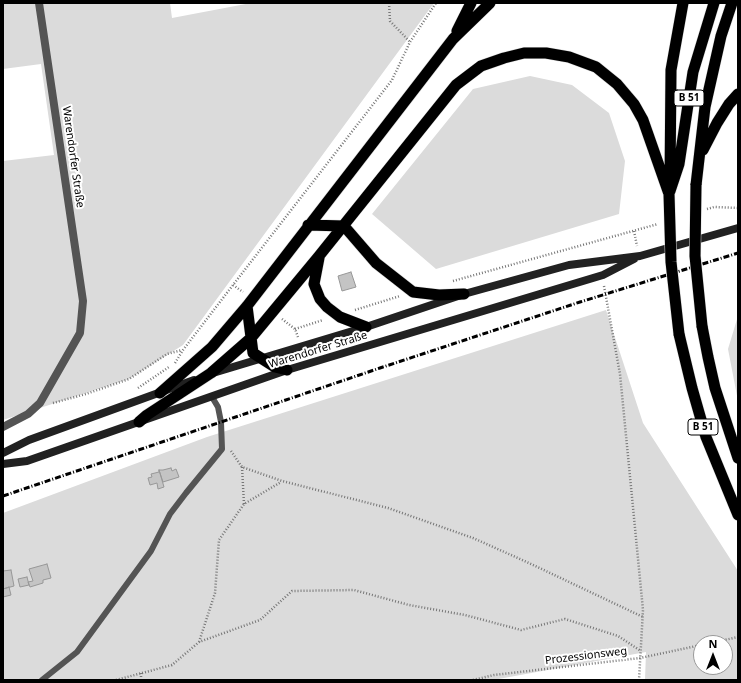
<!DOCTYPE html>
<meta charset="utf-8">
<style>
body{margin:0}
#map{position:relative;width:741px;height:683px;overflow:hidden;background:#fff;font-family:"Noto Sans",sans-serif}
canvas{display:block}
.frame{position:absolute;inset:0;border:4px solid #000;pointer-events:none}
.north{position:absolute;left:693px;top:635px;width:40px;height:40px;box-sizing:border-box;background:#fff;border:1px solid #999;border-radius:50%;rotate:0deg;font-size:11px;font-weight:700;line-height:16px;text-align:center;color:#000}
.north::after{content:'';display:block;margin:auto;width:14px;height:18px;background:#000;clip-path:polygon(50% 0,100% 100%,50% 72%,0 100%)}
</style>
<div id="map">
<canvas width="741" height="683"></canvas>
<div class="frame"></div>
<div class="north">N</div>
</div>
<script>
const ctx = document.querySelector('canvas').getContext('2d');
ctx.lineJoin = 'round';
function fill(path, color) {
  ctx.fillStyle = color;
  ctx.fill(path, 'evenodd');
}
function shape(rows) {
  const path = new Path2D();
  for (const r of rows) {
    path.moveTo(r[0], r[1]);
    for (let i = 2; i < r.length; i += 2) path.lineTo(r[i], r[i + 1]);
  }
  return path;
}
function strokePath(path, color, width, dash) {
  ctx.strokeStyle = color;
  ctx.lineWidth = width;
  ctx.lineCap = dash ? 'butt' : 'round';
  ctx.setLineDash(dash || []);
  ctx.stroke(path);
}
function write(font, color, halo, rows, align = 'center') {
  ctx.font = font + ' "Noto Sans",sans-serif';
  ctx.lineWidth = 4;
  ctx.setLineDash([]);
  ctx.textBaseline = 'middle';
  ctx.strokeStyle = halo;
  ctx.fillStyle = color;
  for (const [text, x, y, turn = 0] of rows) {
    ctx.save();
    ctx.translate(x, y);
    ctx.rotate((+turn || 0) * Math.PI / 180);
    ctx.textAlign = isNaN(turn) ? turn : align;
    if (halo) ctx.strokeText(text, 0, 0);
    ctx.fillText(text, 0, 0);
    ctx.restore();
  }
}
const green = shape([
 [3,3,170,3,172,18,251,3,434,3,183,345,129,379,3,420,3,161,54,155,41,64,3,69],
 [530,76,572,85,609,113,625,161,619,214,436,269,372,214,473,89],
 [606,310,643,423,738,571,738,680,645,680,646,652,493,680,3,680,3,513,207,437],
 [701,643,725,643,725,667,701,667],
 [738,316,738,401,728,349]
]);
const building = shape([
 [351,272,356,287,342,291,338,276,351,272],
 [171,468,172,471,176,469,179,477,163,482,159,470,163,470,171,468],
 [159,470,164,487,158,489,157,483,150,485,148,478,152,477,151,474,159,472,159,470],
 [47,564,51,578,43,580,43,583,30,587,28,582,33,581,29,569,47,564],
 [11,570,14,586,3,589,3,571,11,570],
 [27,577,29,585,20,587,18,579,27,577],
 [9,587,11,595,3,597,3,589,9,587]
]);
const path = shape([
 [389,3,390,21,410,42],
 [707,209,714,207,738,208],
 [634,231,637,246],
 [453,281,658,224],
 [233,285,243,292],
 [604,286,620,374,643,610,639,680],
 [355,310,400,296],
 [282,319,295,329,298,337],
 [295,329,323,320],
 [175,363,183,350,233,285,392,80,410,42,436,3],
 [138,388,169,367],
 [53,403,86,394,129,379,167,354,182,350],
 [231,451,242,467,282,481,388,508,473,538,529,563,643,617],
 [242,467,244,504],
 [199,642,215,593,219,540,244,504,281,482],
 [711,643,738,637],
 [116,680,172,665,199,642,260,620,292,591,354,590,409,605,465,615,521,630,565,619,618,636,641,651],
 [141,680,141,673],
 [473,680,494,675,640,658,701,645]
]);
const service = shape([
 [42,680,77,652,151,551,170,514,186,493,222,449,221,422,218,407,212,397]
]);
const minor = shape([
 [3,427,28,414,40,403,80,333,83,301,39,3]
]);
const secondary = shape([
 [213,373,366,327,464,294,569,265,640,256,738,228],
 [3,453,29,440,194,380],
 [3,464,27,461,287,370,603,275,634,259]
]);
const trunk = shape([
 [457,31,471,3],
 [703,150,717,123,729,104,738,94],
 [670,182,671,70,683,3],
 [696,185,705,107,721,36,732,3],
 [669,194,679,164,693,72,714,3],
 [308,225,344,226,376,263,413,292,439,295,464,294],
 [319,258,314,284,320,299,327,307,340,317,366,327],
 [247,306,253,353,275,367,287,370],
 [702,326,708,357,715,388,738,458],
 [679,334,692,388,706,437,738,515],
 [160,393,212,347,247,306,453,39,490,3],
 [139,422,147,415,211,373,251,338,319,256,456,85,481,66,504,58,524,53,546,53,569,57,596,67,617,84,634,104,643,120,669,194]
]);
const rail = shape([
 [3,496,380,368,580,302,738,253]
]);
const trunkBridge = shape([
 [696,185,695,256,702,326],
 [669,194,671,262,679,334]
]);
const shields = [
 [689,98,30],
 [703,427,30]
];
const shieldNames = [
 ["B 51",689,98],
 ["B 51",703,427]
];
const streetNames = [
 ["Warendorfer Straße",73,157,82],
 ["Warendorfer Straße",318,350,-17],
 ["Prozessionsweg",586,656,-7]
];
fill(green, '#dbdbdb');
fill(building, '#c4c4c4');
strokePath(building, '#989898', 1);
strokePath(trunk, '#dbdbdb', 12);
strokePath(path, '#767676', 2.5, [1, 2]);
strokePath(service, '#545454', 6);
strokePath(minor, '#545454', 8);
strokePath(secondary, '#212121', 8);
strokePath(trunk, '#000', 11);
strokePath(rail, '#000', 3, [6, 2, 1, 2]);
strokePath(trunkBridge, '#dbdbdb', 12, []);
strokePath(trunkBridge, '#000', 11);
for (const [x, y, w] of shields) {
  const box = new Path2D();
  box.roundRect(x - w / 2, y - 8, w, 16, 3);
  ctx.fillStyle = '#fff';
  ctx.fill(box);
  strokePath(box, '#000', 1);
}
write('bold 10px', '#000', null, shieldNames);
write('11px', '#000', '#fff', streetNames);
</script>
